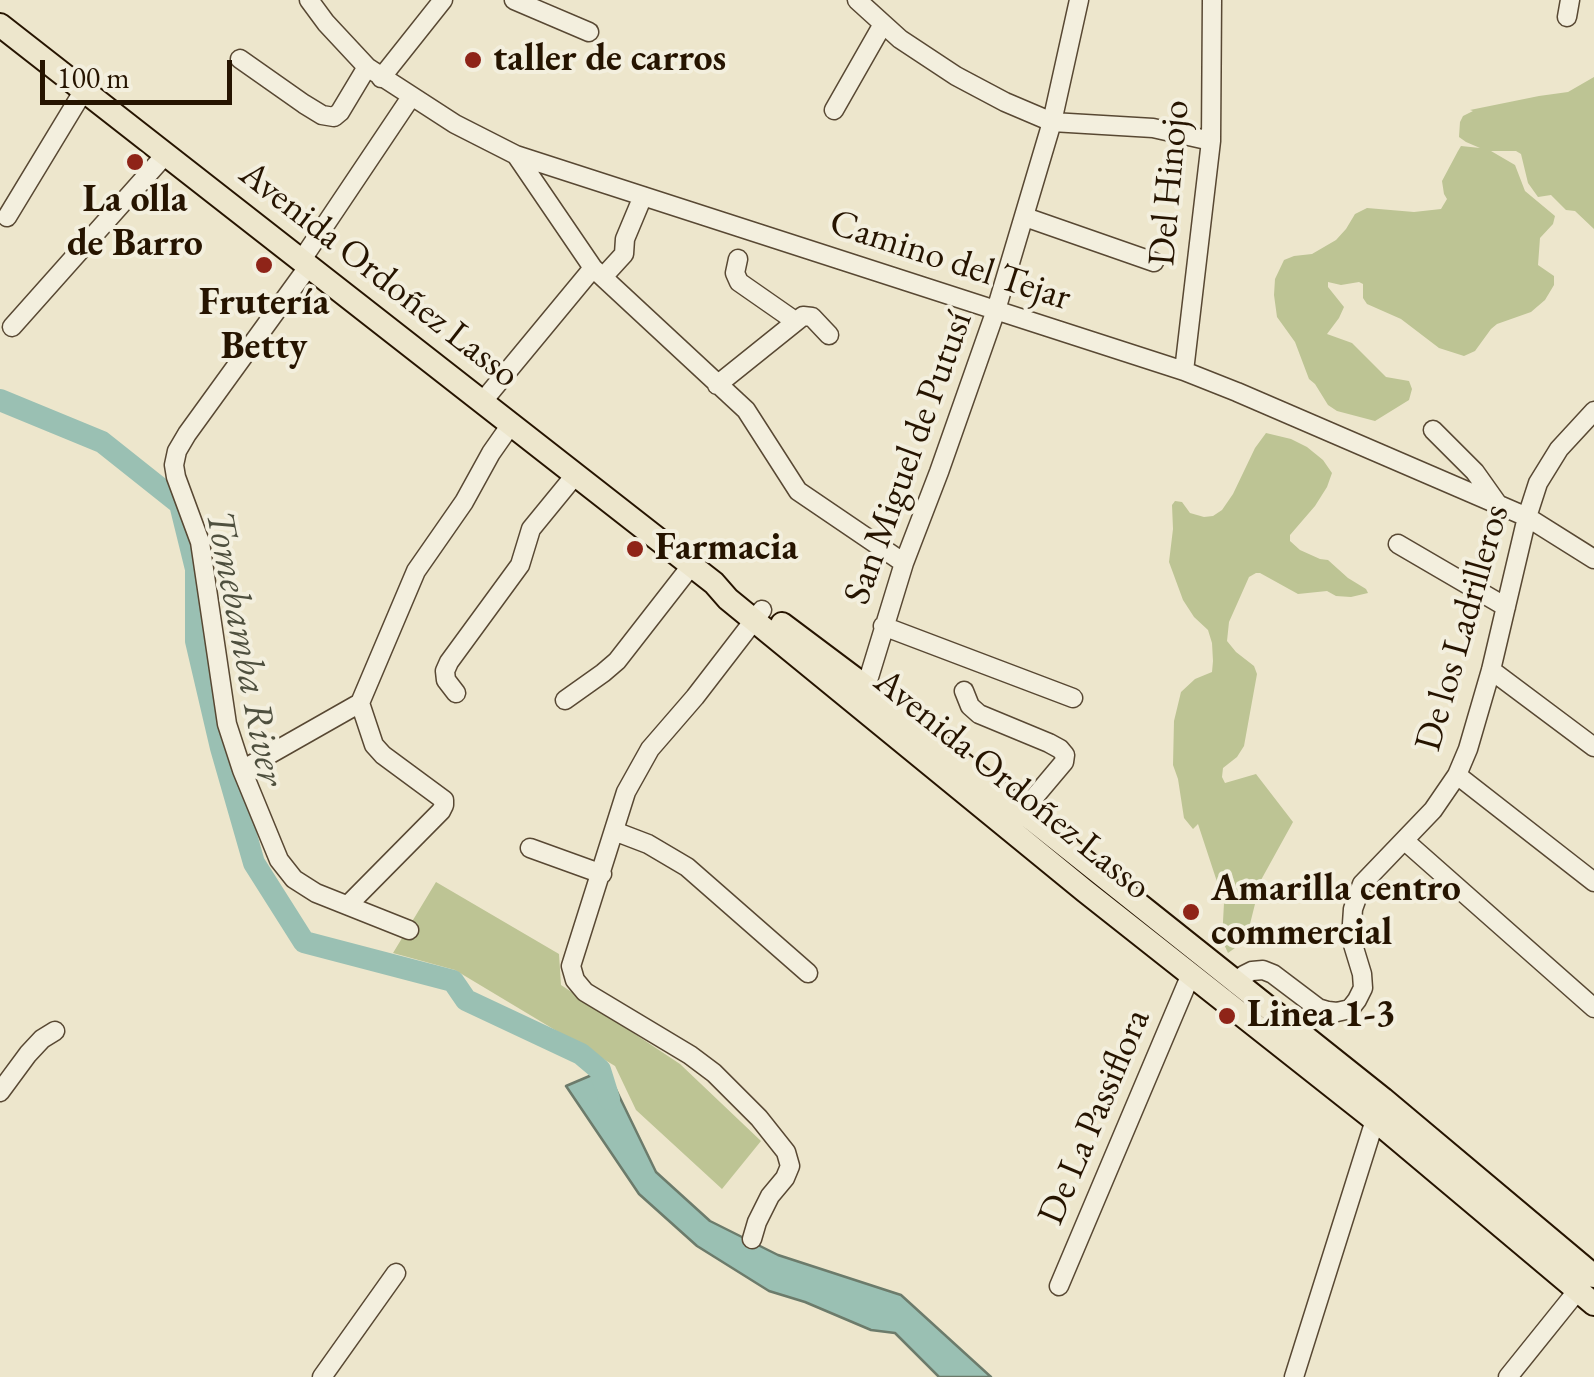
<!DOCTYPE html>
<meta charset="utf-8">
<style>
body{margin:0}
#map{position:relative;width:1594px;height:1377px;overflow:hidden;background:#ede6cc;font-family:"EB Garamond",serif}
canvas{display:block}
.scale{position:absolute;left:40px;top:60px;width:192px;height:45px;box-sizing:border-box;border:5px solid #261400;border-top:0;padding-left:12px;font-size:30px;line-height:35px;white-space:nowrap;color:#261400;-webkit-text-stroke:8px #f3efde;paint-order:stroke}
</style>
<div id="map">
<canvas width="1594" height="1377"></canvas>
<div class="scale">100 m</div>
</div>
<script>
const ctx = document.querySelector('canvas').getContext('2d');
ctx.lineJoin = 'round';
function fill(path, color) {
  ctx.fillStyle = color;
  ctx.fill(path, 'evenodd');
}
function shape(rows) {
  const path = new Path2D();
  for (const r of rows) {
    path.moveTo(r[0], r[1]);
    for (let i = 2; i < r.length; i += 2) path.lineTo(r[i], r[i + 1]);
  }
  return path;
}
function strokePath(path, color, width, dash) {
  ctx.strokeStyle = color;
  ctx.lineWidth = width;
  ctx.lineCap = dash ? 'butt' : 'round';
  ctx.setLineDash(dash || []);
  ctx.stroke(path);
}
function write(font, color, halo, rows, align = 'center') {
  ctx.font = font + ' "EB Garamond",serif';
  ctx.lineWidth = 8;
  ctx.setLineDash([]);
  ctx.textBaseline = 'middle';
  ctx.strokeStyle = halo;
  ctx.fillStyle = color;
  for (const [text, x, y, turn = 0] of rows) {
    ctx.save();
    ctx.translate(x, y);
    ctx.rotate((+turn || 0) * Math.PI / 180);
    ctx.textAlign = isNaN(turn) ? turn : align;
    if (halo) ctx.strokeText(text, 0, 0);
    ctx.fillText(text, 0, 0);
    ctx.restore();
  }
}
const green = shape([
 [1594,77,1594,229,1575,211,1566,210,1551,195,1538,197,1528,183,1521,154,1516,151,1491,151,1515,165,1525,191,1555,216,1553,224,1540,238,1538,265,1554,276,1554,285,1545,300,1531,312,1497,324,1491,329,1475,351,1464,356,1439,348,1401,319,1367,304,1363,298,1363,284,1359,282,1341,285,1328,282,1328,287,1344,307,1339,318,1327,334,1352,343,1386,377,1409,381,1412,389,1409,400,1375,421,1337,411,1328,405,1315,384,1309,379,1295,342,1277,317,1274,295,1275,279,1284,260,1294,256,1312,254,1336,240,1346,229,1355,214,1367,208,1414,212,1441,209,1447,199,1444,194,1442,181,1458,151,1461,146,1480,148,1466,142,1459,137,1460,122,1463,116,1473,111,1470,110,1539,96,1568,92],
 [1266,433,1291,439,1307,447,1323,460,1332,473,1327,487,1315,506,1290,535,1290,541,1300,550,1320,559,1328,560,1348,578,1366,589,1368,593,1351,597,1336,596,1327,591,1298,594,1260,573,1256,573,1249,577,1229,622,1227,641,1236,652,1254,666,1257,674,1244,746,1237,757,1223,768,1222,777,1225,783,1256,774,1293,822,1261,880,1246,940,1228,953,1222,940,1224,903,1198,824,1193,829,1184,818,1178,779,1173,765,1174,721,1181,692,1195,679,1212,672,1213,661,1212,643,1208,630,1194,617,1183,600,1169,562,1173,529,1172,505,1175,501,1182,502,1190,513,1204,517,1213,516,1222,510,1233,494,1255,448],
 [436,882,559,954,561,985,680,1064,761,1141,722,1189,636,1110,615,1066,455,970,393,953]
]);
const water = shape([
 [606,1069,656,1172,710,1221,778,1255,901,1295,991,1377,939,1377,895,1333,871,1330,805,1302,769,1291,697,1246,639,1194,566,1086,606,1069]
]);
const river = shape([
 [0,400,102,442,180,504,196,569,196,641,221,748,254,863,304,942,453,981,466,1000,581,1054,600,1070,609,1099]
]);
const minor = shape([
 [309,0,326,23,367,67,455,124,516,155,1184,371,1237,392,1527,517,1594,559],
 [514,0,589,32],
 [857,0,900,39,956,76,1005,102,1052,122,1153,128,1211,141],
 [1567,17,1570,0],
 [240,59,304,104,322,115,334,117,340,112,367,67],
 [381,78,443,0],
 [834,110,883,24],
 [516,155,593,268,746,410,798,491,904,563],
 [7,217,84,90],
 [1025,217,1154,262],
 [738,259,735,273,739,282,795,321],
 [301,261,411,97],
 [308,267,187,434,177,451,174,465,176,477,200,542,227,724,242,770,279,860,294,879,316,893,409,930],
 [603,277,624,254,625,239,643,196],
 [12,327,166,154],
 [1184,371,1211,141,1212,0],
 [717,385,803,316,812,317,829,335],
 [483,401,593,268],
 [1433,430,1475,472,1497,503],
 [1398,544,1506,607],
 [883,626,1073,698],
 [1491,670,1594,747],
 [964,691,970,706,979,714,1049,743,1060,749,1065,755,1064,762,1021,813],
 [456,693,446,680,445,671,449,662,520,565,531,529,576,474],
 [861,695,866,687,904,563,939,472,996,310,1052,122,1079,0],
 [565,700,603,673,617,661,691,566],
 [360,703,416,571,464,502,491,453,512,423],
 [242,770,360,703,374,745,383,755,444,800,444,805,441,811,348,905],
 [1457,775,1594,882],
 [614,831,648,844,687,867,808,973],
 [1405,841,1594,1008],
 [530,848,602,874],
 [1236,984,1244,975,1252,971,1263,970,1273,974,1318,1008,1328,1011,1337,1012,1350,1009,1357,1000,1363,988,1362,974,1351,938,1353,909,1362,884,1433,810,1457,775,1468,749,1491,670,1527,517,1538,483,1559,449,1594,411],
 [0,1092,28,1054,42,1039,55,1031],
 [752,1239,757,1222,770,1196,785,1178,790,1166,786,1152,759,1118,714,1073,690,1055,585,992,575,980,571,966,626,792,650,749,695,697,762,610],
 [1059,1286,1191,974],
 [322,1377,396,1273],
 [1294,1377,1375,1120],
 [1508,1377,1578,1290]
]);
const major = shape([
 [0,25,714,583,728,599,1085,891,1375,1120,1594,1304],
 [782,624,866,687,1383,1099,1594,1276]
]);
const markers = [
 [473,60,10,"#8f2418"],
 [135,162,10,"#8f2418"],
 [264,265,10,"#8f2418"],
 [635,549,10,"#8f2418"],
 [1191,912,10,"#8f2418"],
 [1227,1016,10,"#8f2418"]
];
const poiNames = [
 ["taller de carros",493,60],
 ["La olla",135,201,"center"],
 ["de Barro",135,245,"center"],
 ["Frutería",264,304,"center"],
 ["Betty",264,348,"center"],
 ["Farmacia",655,549],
 ["Amarilla centro",1211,890],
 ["commercial",1211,934],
 ["Linea 1-3",1247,1016]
];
const streetNames = [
 ["Del Hinojo",1170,183,-85],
 ["Camino del Tejar",950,261,18],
 ["Avenida Ordoñez Lasso",379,275,38],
 ["San Miguel de Putusí",909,458,-70],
 ["De los Ladrilleros",1463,628,-74],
 ["Avenida Ordoñez Lasso",1012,785,39],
 ["De La Passiflora",1095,1117,-67]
];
const waterNames = [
 ["Tomebamba River",244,648,79]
];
fill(green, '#bdc494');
fill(water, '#9ac0b3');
strokePath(water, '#6c7b6b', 2.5);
strokePath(river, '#9ac0b3', 22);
strokePath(minor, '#584833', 21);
strokePath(major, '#261400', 26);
strokePath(minor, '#f3efde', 18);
strokePath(major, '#ede6cc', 22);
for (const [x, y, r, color] of markers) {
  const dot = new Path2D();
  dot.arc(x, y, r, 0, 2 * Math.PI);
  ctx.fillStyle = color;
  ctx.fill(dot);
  strokePath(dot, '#f3efde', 4);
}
write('bold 38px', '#261400', '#f3efde', poiNames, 'left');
write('38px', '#261400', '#f3efde', streetNames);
write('italic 40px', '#4f503f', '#f3efde', waterNames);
</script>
